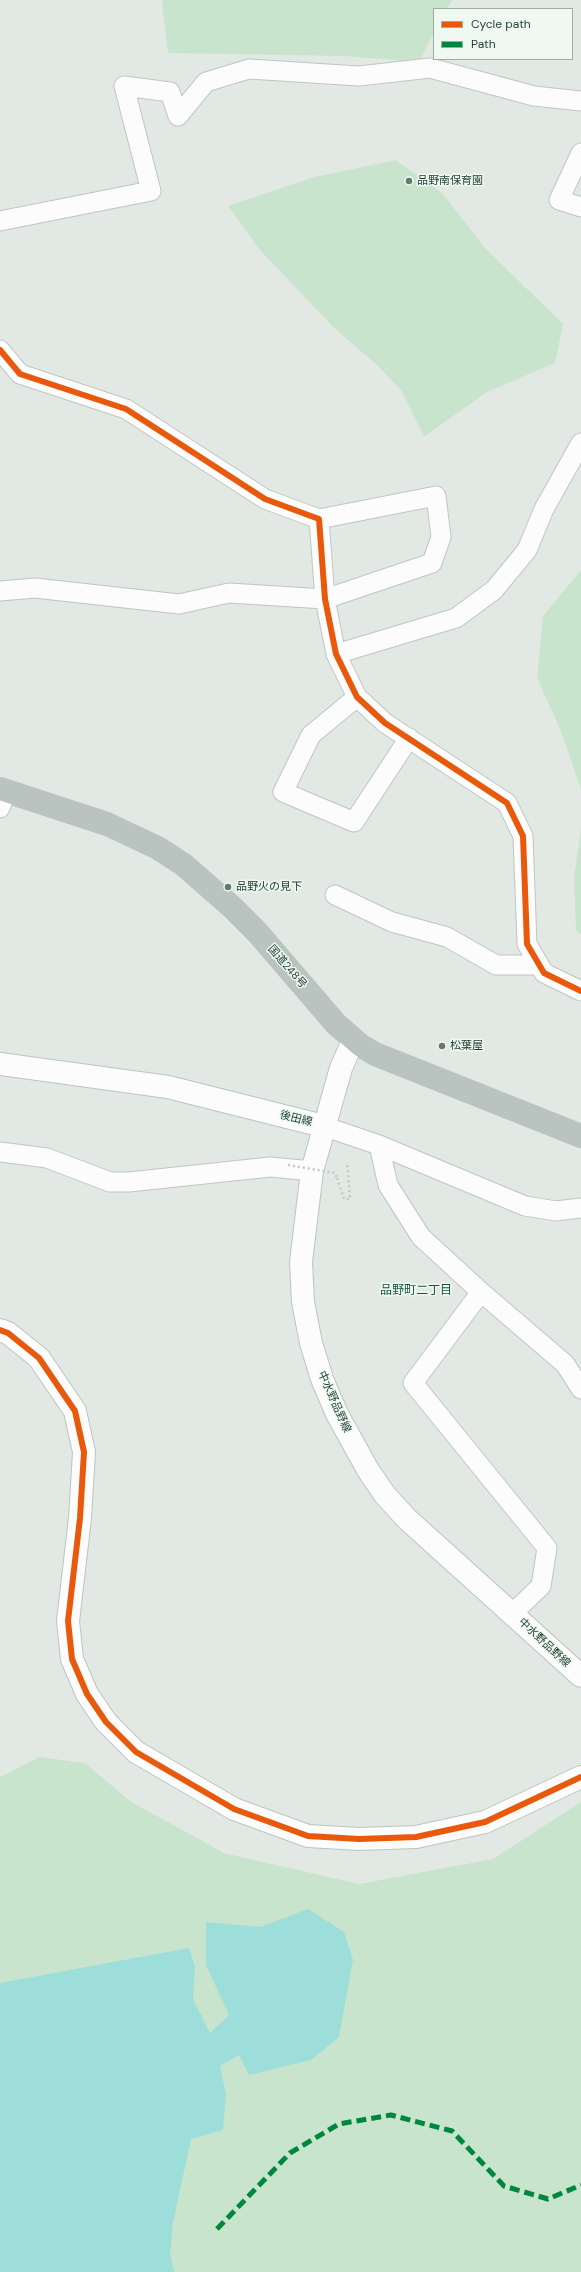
<!DOCTYPE html>
<meta charset="utf-8">
<style>
body{margin:0}
#map{position:relative;width:581px;height:2272px;overflow:hidden;background:#e2e9e5;font-family:"DM Sans",sans-serif}
canvas{display:block}
.legend{position:absolute;left:433px;top:8px;width:140px;height:52px;box-sizing:border-box;background:#f0f8f2;border:1px solid #9caea4;margin:0;padding:5px 7px;list-style:none;font-size:12px;color:#1e3e30}
.legend li{display:flex;align-items:center;gap:8px;height:20px}
.legend b{width:20px;border:1px solid #9caea4}
</style>
<div id="map">
<canvas width="581" height="2272"></canvas>
<ul class="legend">
<li><b style="height:5px;background:#e8590c"></b>Cycle path</li>
<li><b style="height:5px;background:#00873e"></b>Path</li>
</ul>
</div>
<script>
const ctx = document.querySelector('canvas').getContext('2d');
ctx.lineJoin = 'round';
function fill(path, color) {
  ctx.fillStyle = color;
  ctx.fill(path, 'evenodd');
}
function shape(rows) {
  const path = new Path2D();
  for (const r of rows) {
    path.moveTo(r[0], r[1]);
    for (let i = 2; i < r.length; i += 2) path.lineTo(r[i], r[i + 1]);
  }
  return path;
}
function strokePath(path, color, width, dash) {
  ctx.strokeStyle = color;
  ctx.lineWidth = width;
  ctx.lineCap = dash ? 'butt' : 'round';
  ctx.setLineDash(dash || []);
  ctx.stroke(path);
}
function write(font, color, halo, rows, align = 'center') {
  ctx.font = font + ' "DM Sans","Noto Sans JP",sans-serif';
  ctx.lineWidth = 3;
  ctx.setLineDash([]);
  ctx.textBaseline = 'middle';
  ctx.strokeStyle = halo;
  ctx.fillStyle = color;
  for (const [text, x, y, turn = 0] of rows) {
    ctx.save();
    ctx.translate(x, y);
    ctx.rotate((+turn || 0) * Math.PI / 180);
    ctx.textAlign = isNaN(turn) ? turn : align;
    if (halo) ctx.strokeText(text, 0, 0);
    ctx.fillText(text, 0, 0);
    ctx.restore();
  }
}
const green = shape([
 [163,0,452,0,447,9,434,9,434,33,419,62,344,56,168,53,162,4],
 [396,160,443,194,485,248,563,324,555,363,487,392,424,437,401,390,377,365,335,329,259,249,228,206,314,177],
 [581,570,581,789,561,731,537,678,543,616],
 [581,828,581,934,576,930,574,878],
 [39,1757,85,1763,130,1801,224,1853,359,1884,493,1859,581,1802,581,2272,0,2272,0,1777]
]);
const water = shape([
 [308,1909,344,1932,353,1960,339,2037,311,2060,249,2075,239,2055,220,2066,226,2095,223,2130,191,2139,173,2223,170,2254,174,2272,0,2272,0,1983,189,1948,195,1967,193,1999,210,2033,229,2015,206,1965,206,1922,261,1927]
]);
const path = shape([
 [337,1178,344,1199,350,1199,347,1162]
]);
const street = shape([
 [581,153,559,200,581,207],
 [0,221,151,191,124,86,170,92,178,116,206,82,249,69,359,76,430,68,534,96,581,101],
 [0,350,20,374,126,409,265,499,319,519,325,599,336,654,357,697,385,723,507,803,523,836,527,944,544,973,581,991],
 [0,591,35,588,179,604,229,593,325,599,432,563,441,537,436,496,319,519],
 [336,654,456,618,494,590,527,550,544,509,581,443],
 [357,697,311,735,283,792,354,822,409,738],
 [0,808,7,791],
 [335,895,392,922,447,937,496,965,539,965],
 [323,1126,379,1145,525,1206,556,1211,581,1208],
 [379,1145,388,1185,421,1237,481,1292,565,1364,581,1389],
 [0,1152,47,1158,110,1182,129,1182,270,1167,312,1171],
 [481,1292,413,1383,547,1548,541,1586,513,1613]
]);
const secondary = shape([
 [353,1041,341,1068,312,1171,301,1262,303,1302,311,1343,322,1379,337,1414,368,1470,385,1495,407,1519,581,1676],
 [0,1064,168,1087,323,1126],
 [0,1330,8,1333,39,1358,75,1411,84,1452,80,1518,68,1621,72,1659,87,1694,106,1722,136,1752,234,1809,308,1836,359,1839,416,1837,485,1822,581,1777]
]);
const highway = shape([
 [0,789,107,824,158,848,184,865,233,908,257,932,336,1024,360,1045,375,1054,581,1136]
]);
const pathBridge = shape([
 [288,1165,335,1173,337,1178]
]);
const quiet = shape([
 [217,2229,290,2153,339,2124,391,2115,452,2131,504,2186,548,2199,581,2185]
]);
const cycleway = shape([
 [0,350,20,374,126,409,265,499,319,519,325,599,336,654,357,697,385,723,507,803,523,836,527,944,544,973,581,991],
 [0,1330,8,1333,39,1358,75,1411,84,1452,80,1518,68,1621,72,1659,87,1694,106,1722,136,1752,234,1809,308,1836,359,1839,416,1837,485,1822,581,1777]
]);
const markers = [
 [409,181,4,"#637a6f"],
 [228,887,4,"#637a6f"],
 [442,1046,4,"#637a6f"]
];
const poiNames = [
 ["品野南保育園",417,181],
 ["品野火の見下",236,887],
 ["松葉屋",450,1046]
];
const streetNames = [
 ["国道248号",287,967,49],
 ["後田線",296,1119,14],
 ["中水野品野線",334,1402,66],
 ["中水野品野線",544,1643,43]
];
const neighbourhoodNames = [
 ["品野町二丁目",416,1291]
];
fill(green, '#c9e4cd');
fill(water, '#9dddda');
strokePath(street, '#bfc6c2', 21);
strokePath(secondary, '#bbc5c0', 24);
strokePath(highway, '#bbc5c0', 24);
strokePath(path, '#bfcac5', 2.5, [2, 3]);
strokePath(street, '#fbfcfb', 19);
strokePath(secondary, '#fbfcfb', 22);
strokePath(highway, '#b9c3bf', 22);
strokePath(pathBridge, '#bfcac5', 2.5, [2, 3]);
strokePath(quiet, '#00873e', 5, [10, 5]);
strokePath(cycleway, '#e8590c', 6);
for (const [x, y, r, color] of markers) {
  const dot = new Path2D();
  dot.arc(x, y, r, 0, 2 * Math.PI);
  ctx.fillStyle = color;
  ctx.fill(dot);
  strokePath(dot, '#f0f8f2', 1.5);
}
write('11px', '#1e3e30', '#f0f8f2', poiNames, 'left');
write('11px', '#1e3e30', '#f0f8f2', streetNames);
write('12px', '#18523a', '#f0f8f2', neighbourhoodNames);
</script>
